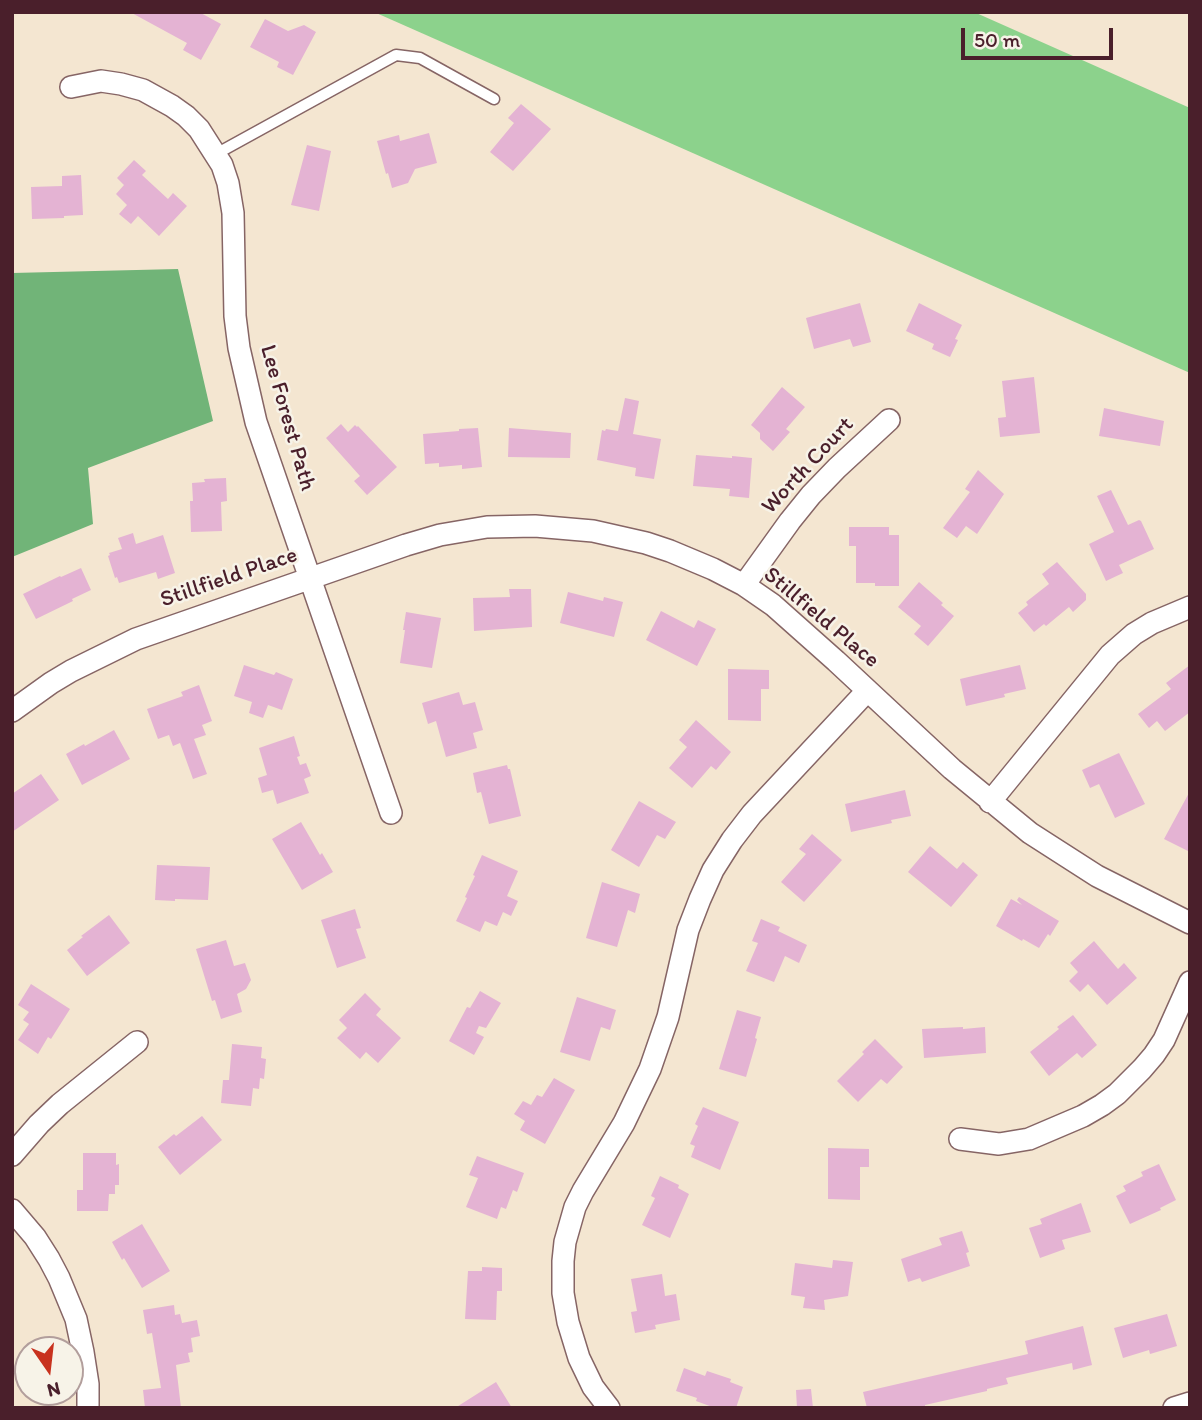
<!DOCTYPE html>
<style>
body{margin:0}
#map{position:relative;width:1202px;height:1420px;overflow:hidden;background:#f4e6d1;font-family:Itim,sans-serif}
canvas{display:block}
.frame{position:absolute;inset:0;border:14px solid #4a1f2b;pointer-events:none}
.north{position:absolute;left:14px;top:1336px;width:70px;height:70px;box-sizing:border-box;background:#f7f3e8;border:2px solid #b29e9c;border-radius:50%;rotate:166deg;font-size:19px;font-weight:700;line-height:28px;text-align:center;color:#4a1f2b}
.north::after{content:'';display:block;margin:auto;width:24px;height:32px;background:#c8321e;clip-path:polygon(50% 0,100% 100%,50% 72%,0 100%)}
.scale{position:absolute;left:961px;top:28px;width:152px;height:32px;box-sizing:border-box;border:4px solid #4a1f2b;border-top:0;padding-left:9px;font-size:21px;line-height:24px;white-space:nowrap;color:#4a1f2b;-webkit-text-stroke:5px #f7f3e8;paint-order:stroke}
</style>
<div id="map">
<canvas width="1202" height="1420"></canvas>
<div class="frame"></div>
<div class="north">N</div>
<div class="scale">50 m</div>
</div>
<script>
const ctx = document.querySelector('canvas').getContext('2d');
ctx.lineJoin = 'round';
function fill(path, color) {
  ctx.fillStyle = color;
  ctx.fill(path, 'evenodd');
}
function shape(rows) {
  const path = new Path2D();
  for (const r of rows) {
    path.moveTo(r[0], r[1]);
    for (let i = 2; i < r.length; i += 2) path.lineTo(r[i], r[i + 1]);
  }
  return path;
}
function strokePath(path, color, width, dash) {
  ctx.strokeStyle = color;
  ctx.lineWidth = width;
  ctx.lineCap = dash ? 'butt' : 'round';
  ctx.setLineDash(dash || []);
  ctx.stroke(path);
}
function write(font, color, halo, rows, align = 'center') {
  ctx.font = font + ' Itim,sans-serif';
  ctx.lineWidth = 5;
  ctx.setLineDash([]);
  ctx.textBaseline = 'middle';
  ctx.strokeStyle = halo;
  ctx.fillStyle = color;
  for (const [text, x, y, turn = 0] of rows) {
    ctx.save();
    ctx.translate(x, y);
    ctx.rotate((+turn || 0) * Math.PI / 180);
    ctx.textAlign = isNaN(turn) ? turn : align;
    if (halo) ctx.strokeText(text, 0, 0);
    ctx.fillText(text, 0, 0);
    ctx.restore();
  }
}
const green = shape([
 [374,12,974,12,1190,108,1190,373]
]);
const forest = shape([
 [178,269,213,421,88,468,93,524,12,557,12,273]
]);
const building = shape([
 [130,12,199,12,221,24,201,60,183,50,187,43],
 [265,19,288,31,304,25,316,32,293,75,277,67,279,62,250,47],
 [521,104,551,129,513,171,490,152,514,123,508,118],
 [429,133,437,163,415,169,408,183,392,188,388,173,386,174,377,141,399,135,400,141],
 [307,145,331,151,319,211,291,205],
 [134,160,146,171,142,175,168,199,173,193,187,206,159,236,138,216,131,224,119,214,127,205,116,194,124,185,117,178],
 [81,175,83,215,64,216,64,218,32,219,31,187,62,186,62,176],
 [860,303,871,342,853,347,850,339,814,349,806,318],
 [919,303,962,325,955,339,958,340,950,357,932,349,934,344,906,331],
 [1034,377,1040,433,1000,437,998,418,1006,417,1002,381],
 [782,387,805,407,786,429,790,432,773,451,760,439,760,433,751,425],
 [625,398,639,401,633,434,661,439,654,479,635,476,636,468,597,460,602,430,605,431,606,429,618,431],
 [1104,408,1164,421,1160,446,1099,436],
 [341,424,348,432,355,425,357,427,358,426,397,467,367,495,354,481,360,476,326,438],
 [478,428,482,467,462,469,462,465,439,467,439,463,425,464,423,434,459,431,459,429],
 [509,428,571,433,570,458,508,457],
 [696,455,732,458,732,456,752,458,749,498,729,496,730,489,693,486],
 [978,470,1004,494,977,534,966,526,957,538,943,528,970,492,965,489],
 [226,478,227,501,221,502,222,531,191,532,190,501,193,501,192,483,205,482,204,479],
 [1111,490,1128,525,1139,520,1141,521,1154,549,1119,565,1123,573,1106,581,1089,544,1114,532,1097,496],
 [849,527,889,527,889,535,899,535,899,586,875,586,875,583,856,583,856,546,849,546],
 [133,533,136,544,163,535,175,573,158,579,156,572,119,583,117,577,115,578,108,556,110,555,109,553,122,549,118,538],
 [1057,562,1086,594,1086,600,1073,612,1069,607,1046,626,1044,624,1034,632,1018,613,1028,605,1026,602,1049,584,1042,574],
 [81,568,91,590,72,599,73,601,36,619,23,594,60,576,61,577],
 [919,582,943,603,941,605,954,616,928,646,914,634,921,626,898,607],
 [509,589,531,589,532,627,474,631,473,598,510,597],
 [568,592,603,601,604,597,623,602,614,637,560,623],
 [661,611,694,628,698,620,716,629,697,666,646,640],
 [406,612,441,618,432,668,400,663,405,630,403,630],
 [244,665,274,675,276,672,293,679,282,710,268,705,263,718,249,713,252,702,234,696],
 [1020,665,1026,689,1004,694,1005,697,966,706,960,679],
 [1190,665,1190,712,1165,731,1157,721,1149,728,1138,714,1171,689,1166,683],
 [728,669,769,670,769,689,761,689,761,721,728,720],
 [199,685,212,721,202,725,206,735,194,739,207,774,193,779,180,743,173,746,169,735,158,739,147,709,183,696,181,692],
 [459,692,463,705,475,702,483,730,473,733,477,748,446,757,436,721,428,724,422,703],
 [696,720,731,752,716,770,711,766,692,788,669,768,687,747,679,740],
 [114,730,130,759,82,785,66,754,84,744,85,746],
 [294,736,300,756,297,757,300,765,306,763,311,776,304,779,309,793,277,804,273,790,262,793,258,778,267,775,259,748],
 [1119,753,1145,804,1115,818,1099,784,1090,788,1082,770],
 [507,765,508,769,510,769,521,816,489,824,481,792,477,793,473,773],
 [41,774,59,800,12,832,12,794],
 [905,790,911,816,891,820,892,823,851,832,845,804],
 [1190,791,1190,852,1164,839],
 [639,801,676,822,665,839,657,835,639,867,611,850],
 [301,822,320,855,322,853,333,872,302,890,272,839],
 [812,834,842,860,804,902,781,882,806,854,799,849],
 [930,846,957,869,963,862,978,875,951,907,908,872],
 [482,855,518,871,507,896,518,901,511,916,503,912,497,926,485,921,480,932,456,921,467,898,465,897,475,876,473,875],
 [157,865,210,867,208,900,175,899,175,901,155,900],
 [602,882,640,894,635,913,628,910,617,947,586,938],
 [1019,897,1059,921,1050,936,1048,934,1039,948,1023,939,1022,941,996,926,1011,899,1022,905,1017,900],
 [355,909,361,928,356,929,366,958,337,968,321,920],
 [109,915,130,943,87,976,67,950,83,937,81,936],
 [761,919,780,927,778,931,807,945,799,963,785,956,774,982,746,971,758,943,752,941],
 [226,940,234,966,245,963,251,980,246,989,237,994,242,1012,221,1019,215,1000,212,1001,196,949],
 [1094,941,1118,969,1124,963,1137,978,1107,1005,1088,984,1080,992,1069,981,1078,972,1070,963],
 [31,984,70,1009,51,1039,48,1037,38,1054,18,1040,29,1024,23,1020,29,1012,18,1005],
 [480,991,501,1003,486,1028,479,1026,476,1033,484,1037,474,1055,449,1041,467,1007,470,1008],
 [365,993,381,1009,376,1015,401,1038,378,1063,366,1052,360,1059,337,1038,347,1028,339,1020],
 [577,997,616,1010,610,1030,601,1027,590,1061,560,1052],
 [737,1010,761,1017,755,1038,757,1039,746,1077,719,1069],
 [1073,1015,1097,1045,1082,1058,1077,1053,1049,1076,1030,1052,1059,1029,1057,1027],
 [963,1027,963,1029,985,1027,986,1053,924,1058,922,1029],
 [875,1039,903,1067,887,1084,881,1079,858,1102,837,1081,864,1054,862,1052],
 [232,1044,262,1047,261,1058,266,1059,264,1079,260,1078,259,1089,253,1088,251,1106,221,1103,223,1080,229,1080],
 [554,1078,575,1090,545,1144,520,1130,525,1121,514,1114,523,1101,531,1105,537,1095,542,1097],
 [703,1107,739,1122,720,1170,691,1157,695,1146,690,1144,698,1126,695,1124],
 [202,1116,222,1140,180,1175,158,1147,174,1134,176,1136],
 [828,1148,869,1149,869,1167,860,1167,860,1200,828,1199],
 [83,1153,116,1153,116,1165,119,1164,119,1185,115,1185,115,1194,109,1194,108,1211,77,1211,77,1190,83,1190],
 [477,1156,524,1173,517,1192,513,1190,506,1209,501,1207,497,1219,466,1207,478,1178,469,1175],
 [1159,1164,1176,1200,1160,1208,1161,1210,1130,1224,1116,1196,1126,1191,1123,1186,1143,1176,1141,1172],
 [660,1176,679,1185,678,1188,689,1194,670,1238,642,1225,655,1198,651,1196],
 [1081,1203,1091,1232,1062,1240,1065,1249,1040,1258,1029,1228,1042,1224,1040,1219],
 [142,1224,170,1271,142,1288,124,1258,122,1260,112,1242],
 [962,1231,969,1252,966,1253,970,1266,922,1282,920,1278,908,1282,901,1259,942,1245,939,1238],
 [833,1260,853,1262,848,1296,824,1300,825,1310,803,1308,805,1297,791,1295,795,1263,832,1268],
 [482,1267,502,1268,502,1291,497,1291,496,1320,465,1319,468,1271,482,1271],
 [662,1274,665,1296,676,1294,680,1320,655,1325,656,1329,635,1333,631,1312,637,1311,631,1279],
 [174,1305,175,1315,180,1314,182,1323,197,1320,200,1336,191,1338,193,1352,188,1353,190,1362,176,1365,181,1408,145,1408,143,1390,161,1388,152,1333,147,1334,143,1310],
 [1167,1314,1177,1346,1150,1354,1149,1350,1123,1358,1114,1328],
 [1083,1326,1092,1365,1073,1370,1072,1363,1006,1378,1008,1384,987,1389,987,1391,925,1405,925,1408,867,1408,863,1392,1028,1354,1025,1341],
 [684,1368,705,1376,707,1371,731,1379,730,1382,743,1387,736,1408,715,1408,696,1401,697,1398,676,1391],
 [496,1382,512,1408,455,1408],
 [811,1389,813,1408,797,1408,796,1390]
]);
const service = shape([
 [216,154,396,55,420,58,494,99]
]);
const minor = shape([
 [71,87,101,81,121,84,143,90,172,106,186,116,199,129,222,165,228,183,233,213,235,316,239,348,256,422,391,813],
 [744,585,790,521,811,495,837,468,889,420],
 [12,711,51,683,71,671,136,639,406,545,440,535,487,527,535,526,593,531,646,543,670,551,713,569,744,585,773,605,836,661,952,769,1030,833,1097,876,1190,923],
 [990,802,1110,655,1134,634,1152,623,1190,607],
 [960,1139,999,1144,1029,1139,1083,1116,1102,1105,1117,1094,1142,1069,1154,1055,1164,1040,1190,982],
 [12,1155,39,1124,60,1104,137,1042],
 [12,1210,35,1237,49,1259,59,1278,76,1319,83,1352,88,1384,88,1408],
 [609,1408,593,1387,579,1358,568,1322,563,1293,563,1261,565,1242,575,1207,583,1191,624,1123,650,1069,668,1017,688,930,700,899,713,870,732,840,752,814,867,691],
 [1174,1408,1190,1403]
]);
const streetNames = [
 ["Lee Forest Path",287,418,74],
 ["Worth Court",808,466,-47],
 ["Stillfield Place",229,578,-19],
 ["Stillfield Place",821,618,40]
];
fill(green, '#8cd28c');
fill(forest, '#71b478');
fill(building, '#e4b3d3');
strokePath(service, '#866565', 13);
strokePath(minor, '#866565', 24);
strokePath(service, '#fff', 10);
strokePath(minor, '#fff', 21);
write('23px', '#4a1f2b', '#f7f3e8', streetNames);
</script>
